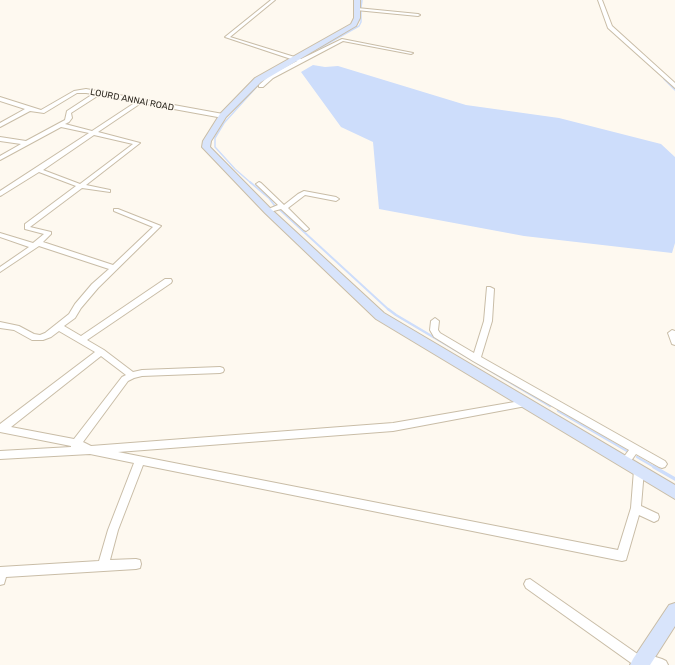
<!DOCTYPE html>
<style>
body{margin:0}
canvas{display:block;background:#fef9f0}
</style>
<canvas width="675" height="665"></canvas>
<script>
const ctx = document.querySelector('canvas').getContext('2d');
ctx.lineJoin = 'round';
function fill(path, color) {
  ctx.fillStyle = color;
  ctx.fill(path, 'evenodd');
}
function shape(rows) {
  const path = new Path2D();
  for (const r of rows) {
    path.moveTo(r[0], r[1]);
    for (let i = 2; i < r.length; i += 2) path.lineTo(r[i], r[i + 1]);
  }
  return path;
}
function strokePath(path, color, width, dash) {
  ctx.strokeStyle = color;
  ctx.lineWidth = width;
  ctx.lineCap = dash ? 'butt' : 'round';
  ctx.setLineDash(dash || []);
  ctx.stroke(path);
}
function write(font, color, halo, rows, align = 'center') {
  ctx.font = font + ' Rubik,sans-serif';
  ctx.lineWidth = 3;
  ctx.setLineDash([]);
  ctx.textBaseline = 'middle';
  ctx.strokeStyle = halo;
  ctx.fillStyle = color;
  for (const [text, x, y, turn = 0] of rows) {
    ctx.save();
    ctx.translate(x, y);
    ctx.rotate((+turn || 0) * Math.PI / 180);
    ctx.textAlign = isNaN(turn) ? turn : align;
    if (halo) ctx.strokeText(text, 0, 0);
    ctx.fillText(text, 0, 0);
    ctx.restore();
  }
}
const water = shape([
 [313,65,325,67,338,66,466,105,559,118,661,144,675,157,675,243,672,253,524,236,379,209,373,142,341,127,301,72]
]);
const streamFar3 = shape([
 [361,8,362,0],
 [320,48,359,26,361,22,361,10],
 [664,79,675,90],
 [251,183,235,169,215,147,215,138,224,123,261,82]
]);
const streamFar2 = shape([
 [250,182,269,198,275,206],
 [279,209,389,310]
]);
const streamFar1 = shape([
 [388,309,396,315,550,406],
 [558,411,627,451],
 [637,457,656,468]
]);
const stream = shape([
 [654,467,675,479]
]);
const street = shape([
 [271,0,275,0,230,37,301,59,342,39,413,53,411,54,343,41,273,78,263,87,259,87,259,85,269,76,297,61,225,37,271,0],
 [598,0,602,0,612,26,675,83,675,88,608,28,598,0],
 [357,8,418,14,420,15,418,16,356,10,357,8],
 [86,89,223,114,226,116,223,118,141,103,98,132,140,143,86,185,110,190,110,192,82,188,30,227,51,232,51,234,43,242,113,265,153,227,114,211,114,209,118,209,161,226,98,288,81,308,75,318,64,326,81,336,165,279,171,279,172,281,171,283,87,340,104,350,133,372,142,370,220,367,223,368,224,370,223,372,220,373,142,376,134,378,128,381,83,442,91,446,393,423,526,400,529,401,530,403,529,405,526,406,393,431,118,452,618,550,631,508,634,470,636,467,639,466,642,467,644,470,641,506,658,514,659,517,658,520,654,522,639,515,626,560,622,561,143,465,118,530,110,560,136,559,140,560,141,564,140,568,136,569,6,577,4,584,0,585,0,567,99,561,108,530,134,463,90,454,0,459,0,451,71,447,71,446,0,432,0,424,95,352,59,331,51,337,43,340,32,340,14,330,0,328,0,322,19,326,34,334,40,335,45,333,69,314,75,304,92,284,109,269,39,246,0,272,0,267,29,247,0,237,0,233,33,243,44,234,25,229,25,224,76,186,39,172,2,195,0,196,0,191,89,133,61,127,0,160,0,156,21,144,0,141,0,137,26,141,65,120,67,111,93,94,86,93,77,93,44,113,30,111,0,127,0,123,25,109,0,101,0,97,41,110,74,91,86,89],
 [99,95,136,102,92,131,65,124,69,122,72,118,71,113,99,95],
 [94,135,133,144,80,184,43,170,94,135],
 [101,356,126,375,122,377,74,439,11,427,101,356],
 [259,182,261,183,284,205,298,194,304,191,336,197,339,199,336,201,305,195,288,208,309,229,306,231,304,230,281,209,270,212,266,212,266,210,278,205,257,185,256,184,259,182],
 [487,287,490,287,494,289,492,321,481,357,665,461,667,464,665,467,662,468,659,467,636,454,628,465,625,466,622,465,620,462,629,450,473,361,434,337,430,330,431,321,435,318,439,321,438,330,440,333,474,353,484,321,487,287],
 [672,330,675,331,675,345,672,344,668,333,672,330],
 [530,579,639,655,643,653,662,659,666,661,668,665,634,665,526,588,524,584,526,580,530,579]
]);
const secondary = shape([
 [354,0,360,0,360,18,356,26,261,82,226,117,211,141,210,147,271,209,384,313,675,485,675,499,376,319,265,213,202,147,203,141,220,114,255,78,351,24,354,18,354,0],
 [675,603,675,626,650,665,630,665,633,659,669,605,675,603]
]);
const farStreetnames = [
 ["LOURD ANNAI ROAD",132,100,11]
];
fill(water, '#cdddfb');
strokePath(streamFar3, '#cdddfb', 1.5);
strokePath(streamFar2, '#cdddfb', 2);
strokePath(streamFar1, '#cdddfb', 2.5);
strokePath(stream, '#cdddfb', 3.5);
strokePath(street, '#c9bda7', 2);
strokePath(secondary, '#c9bda7', 2);
fill(street, '#fff');
fill(secondary, '#d8e4fb');
write('9px', '#2e2921', '#fef9f0', farStreetnames);
</script>
